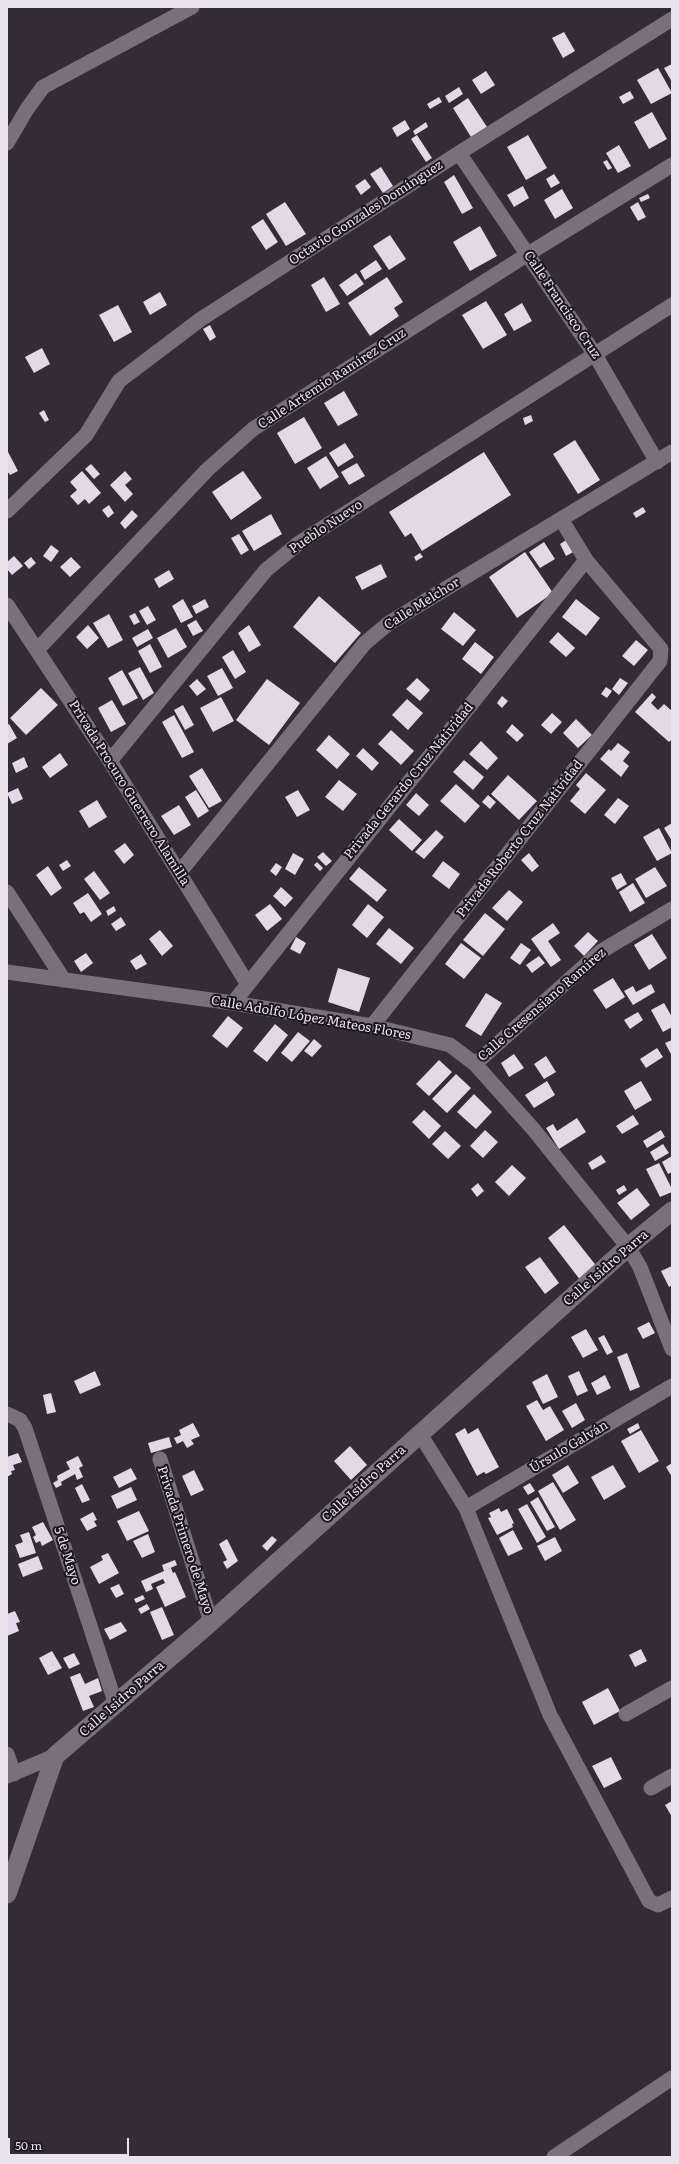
<!DOCTYPE html>
<meta charset="utf-8">
<style>
body{margin:0}
#map{position:relative;width:679px;height:2164px;overflow:hidden;background:#332b36;font-family:Literata,serif}
canvas{display:block}
.frame{position:absolute;inset:0;border:8px solid #e9e3eb;pointer-events:none}
.scale{position:absolute;left:8px;top:2138px;width:121px;height:18px;box-sizing:border-box;border:2px solid #e9e3eb;border-top:0;padding-left:5px;font-size:12px;line-height:14px;white-space:nowrap;color:#e9e3eb;-webkit-text-stroke:3px #19151a;paint-order:stroke}
</style>
<div id="map">
<canvas width="679" height="2164"></canvas>
<div class="frame"></div>
<div class="scale">50 m</div>
</div>
<script>
const ctx = document.querySelector('canvas').getContext('2d');
ctx.lineJoin = 'round';
function fill(path, color) {
  ctx.fillStyle = color;
  ctx.fill(path, 'evenodd');
}
function shape(rows) {
  const path = new Path2D();
  for (const r of rows) {
    path.moveTo(r[0], r[1]);
    for (let i = 2; i < r.length; i += 2) path.lineTo(r[i], r[i + 1]);
  }
  return path;
}
function strokePath(path, color, width, dash) {
  ctx.strokeStyle = color;
  ctx.lineWidth = width;
  ctx.lineCap = dash ? 'butt' : 'round';
  ctx.setLineDash(dash || []);
  ctx.stroke(path);
}
function write(font, color, halo, rows, align = 'center') {
  ctx.font = font + ' Literata,serif';
  ctx.lineWidth = 4;
  ctx.setLineDash([]);
  ctx.textBaseline = 'middle';
  ctx.strokeStyle = halo;
  ctx.fillStyle = color;
  for (const [text, x, y, turn = 0] of rows) {
    ctx.save();
    ctx.translate(x, y);
    ctx.rotate((+turn || 0) * Math.PI / 180);
    ctx.textAlign = isNaN(turn) ? turn : align;
    if (halo) ctx.strokeText(text, 0, 0);
    ctx.fillText(text, 0, 0);
    ctx.restore();
  }
}
const building = shape([
 [564,32,575,51,563,58,552,38],
 [672,64,672,82,664,68],
 [658,68,672,93,651,104,637,80],
 [486,71,495,85,481,94,472,80],
 [459,87,463,94,449,103,445,96],
 [630,91,634,98,623,104,619,97],
 [439,97,442,102,430,109,427,104],
 [468,98,487,127,471,137,453,108],
 [652,112,667,139,649,149,634,122],
 [405,120,410,129,397,137,392,128],
 [426,122,428,127,415,135,413,131],
 [417,135,432,158,426,162,411,139],
 [528,135,547,168,526,180,507,147],
 [619,145,631,166,618,173,606,153],
 [607,160,612,168,608,170,603,162],
 [381,167,393,186,383,193,370,174],
 [554,174,560,183,551,188,546,179],
 [454,175,473,208,462,214,444,182],
 [365,179,371,187,361,195,355,186],
 [523,186,529,198,514,207,507,195],
 [562,189,573,208,555,219,544,200],
 [648,194,650,198,641,202,639,198],
 [285,202,306,234,286,246,266,214],
 [638,202,646,217,638,221,630,207],
 [263,219,278,242,266,250,251,227],
 [480,226,497,256,470,271,453,242],
 [390,235,406,259,389,270,373,246],
 [376,260,382,269,365,280,360,271],
 [356,273,364,284,347,296,339,285],
 [324,277,340,304,326,312,311,285],
 [387,277,403,302,394,308,399,316,370,336,348,303],
 [160,292,167,305,150,315,143,302],
 [486,301,507,335,483,349,462,315],
 [522,303,532,321,514,331,504,314],
 [118,305,132,332,114,342,99,315],
 [210,325,216,337,210,341,203,329],
 [42,348,50,364,34,373,25,357],
 [344,391,358,415,338,426,324,403],
 [44,410,49,420,45,422,39,413],
 [531,415,533,421,525,425,523,418],
 [304,417,322,448,295,464,277,433],
 [575,440,600,480,578,494,553,454],
 [345,443,354,457,338,467,329,453],
 [7,450,18,471,10,475,7,471],
 [484,452,511,495,422,551,411,533,405,537,389,512],
 [326,456,339,477,320,489,307,468],
 [357,463,365,476,349,485,341,472],
 [91,464,100,474,94,479,85,469],
 [82,471,101,493,89,504,85,499,78,505,70,496,77,490,70,482],
 [125,471,132,479,125,485,133,494,125,502,110,485],
 [243,471,262,498,231,520,212,492],
 [109,505,114,513,108,518,102,510],
 [643,507,646,512,636,518,633,513],
 [132,510,138,516,125,529,120,523],
 [271,514,282,534,254,551,242,531],
 [239,534,249,550,241,555,231,538],
 [571,537,577,550,566,556,560,544],
 [544,542,555,559,540,568,529,552],
 [51,545,59,551,51,562,43,556],
 [525,552,553,593,517,618,489,577],
 [420,553,423,557,416,561,414,557],
 [14,556,23,566,12,575,7,569,7,562],
 [31,557,36,563,29,569,24,563],
 [71,557,81,567,70,577,60,567],
 [381,564,387,577,362,590,355,577],
 [169,570,174,579,159,588,154,579],
 [319,596,361,633,335,663,293,627],
 [183,599,193,617,181,623,172,606],
 [205,599,209,607,196,614,192,606],
 [576,599,600,618,586,636,562,617],
 [148,606,156,620,147,625,139,611],
 [454,612,476,630,463,646,441,629],
 [135,613,140,622,134,625,129,616],
 [109,614,123,640,108,648,93,623],
 [196,620,203,631,193,636,187,625],
 [88,625,99,638,87,649,76,637],
 [249,625,261,645,249,652,238,633],
 [176,628,187,647,168,658,157,638],
 [148,629,153,638,137,647,132,638],
 [558,632,575,648,566,657,549,642],
 [636,640,648,650,634,666,622,656],
 [475,642,494,657,481,674,462,659],
 [150,644,162,667,150,673,138,651],
 [233,650,246,672,235,679,222,657],
 [140,667,154,693,143,700,128,673],
 [222,668,233,688,218,696,207,676],
 [122,670,138,698,123,706,108,678],
 [417,678,430,690,420,701,406,689],
 [620,678,628,683,619,695,612,689],
 [197,679,206,689,197,696,189,686],
 [267,679,300,703,269,745,236,720],
 [606,687,612,691,607,698,601,694],
 [41,688,58,705,26,735,10,718],
 [652,693,656,697,651,703,658,710,664,704,672,711,672,739,669,742,635,712],
 [502,696,508,701,502,708,497,703],
 [221,697,234,721,213,732,200,708],
 [407,699,423,713,408,730,392,715],
 [112,700,126,724,111,732,98,708],
 [183,705,194,725,185,730,174,710],
 [552,713,562,722,551,734,541,725],
 [174,715,194,752,182,758,162,722],
 [576,719,592,735,578,748,563,733],
 [9,724,17,738,7,744,7,725],
 [512,724,524,735,517,742,506,732],
 [391,730,414,751,401,765,378,744],
 [329,735,350,754,337,769,316,750],
 [481,741,498,758,487,770,469,754],
 [618,743,630,752,623,761,629,766,621,777,600,759,609,749,611,751],
 [363,748,379,763,372,771,356,756],
 [60,753,68,765,50,778,42,767],
 [24,757,28,767,16,773,12,763],
 [464,760,484,777,473,790,453,772],
 [202,768,222,801,209,808,189,776],
 [586,773,606,790,585,814,570,801,580,789,576,785],
 [508,775,537,801,519,820,491,794],
 [339,780,357,794,343,811,325,797],
 [456,784,480,806,465,823,440,801],
 [18,788,23,799,12,804,7,793],
 [196,790,209,811,198,818,185,797],
 [298,790,310,810,297,817,285,797],
 [416,793,429,805,419,816,406,805],
 [488,795,496,802,490,809,482,802],
 [618,798,629,806,615,824,604,815],
 [97,800,107,817,89,828,79,811],
 [179,805,191,825,174,835,161,816],
 [399,819,422,840,412,851,389,830],
 [672,823,672,841,664,828],
 [659,828,672,853,657,861,643,837],
 [436,830,444,837,424,859,415,852],
 [125,843,134,855,124,864,114,851],
 [323,852,332,861,326,866,317,857],
 [293,853,304,859,295,875,285,869],
 [529,853,539,866,532,872,521,860],
 [67,860,71,866,63,871,59,865],
 [443,861,460,874,449,889,432,876],
 [317,862,323,868,320,871,314,865],
 [276,863,282,867,276,876,270,871],
 [48,866,62,888,51,896,36,875],
 [359,867,387,890,377,902,349,879],
 [655,867,667,886,646,898,635,879],
 [94,871,110,893,100,900,84,879],
 [621,873,627,884,617,890,611,878],
 [633,883,645,903,630,912,619,892],
 [281,887,293,898,285,907,273,896],
 [509,890,523,902,507,921,492,908],
 [88,893,102,914,91,922,84,912,80,914,73,903],
 [270,904,282,919,267,931,255,915],
 [368,904,384,917,367,938,352,925],
 [114,906,116,911,108,916,106,911],
 [485,913,505,929,483,956,463,940],
 [121,917,126,925,116,931,111,924],
 [553,923,560,933,548,941,561,960,551,967,531,939],
 [389,928,414,948,401,964,376,944],
 [160,930,173,946,162,956,149,939],
 [588,932,598,941,584,956,574,946],
 [652,934,667,958,649,970,634,945],
 [296,937,306,943,300,954,290,949],
 [461,943,481,958,464,979,445,964],
 [521,943,531,950,520,965,510,958],
 [86,953,93,963,81,972,74,961],
 [141,954,147,964,136,970,130,961],
 [539,956,545,963,532,973,526,965],
 [338,968,370,978,359,1012,328,1002],
 [613,978,625,997,606,1009,593,990],
 [651,984,655,992,633,1005,624,991,633,986,636,992],
 [486,993,502,1003,481,1036,465,1026],
 [664,1003,672,1017,672,1027,663,1032,651,1010],
 [638,1012,643,1020,630,1029,624,1020],
 [228,1016,243,1028,227,1048,212,1036],
 [275,1024,288,1035,267,1062,253,1051],
 [298,1032,310,1041,292,1062,281,1053],
 [314,1039,322,1046,312,1057,304,1051],
 [672,1040,672,1056,665,1043],
 [657,1048,663,1057,646,1068,640,1059],
 [514,1054,524,1068,509,1077,501,1063],
 [546,1056,556,1072,544,1079,534,1064],
 [439,1060,452,1072,429,1096,416,1084],
 [456,1074,471,1088,447,1113,432,1099],
 [547,1081,555,1095,534,1108,525,1095],
 [641,1081,652,1100,635,1110,624,1091],
 [474,1094,492,1112,476,1129,457,1112],
 [424,1110,441,1126,429,1139,412,1122],
 [633,1115,639,1124,622,1134,616,1126],
 [577,1118,586,1132,559,1149,546,1128,553,1124,557,1131],
 [485,1130,498,1142,483,1158,470,1146],
 [661,1130,665,1137,647,1148,643,1141],
 [445,1131,461,1146,448,1159,432,1144],
 [663,1144,669,1153,655,1161,650,1152],
 [601,1155,606,1162,592,1170,588,1163],
 [672,1156,672,1172,668,1174,662,1162],
 [659,1163,672,1189,672,1192,660,1197,646,1169],
 [512,1165,526,1178,509,1196,495,1182],
 [478,1183,484,1191,477,1197,471,1189],
 [624,1185,627,1190,619,1195,616,1190],
 [637,1188,650,1205,631,1220,617,1203],
 [564,1225,598,1268,581,1281,548,1238],
 [540,1257,559,1283,545,1294,525,1267],
 [672,1266,672,1285,669,1287,661,1271],
 [649,1322,655,1333,643,1339,637,1328],
 [586,1329,598,1350,583,1358,571,1337],
 [604,1335,613,1352,607,1355,598,1338],
 [627,1353,640,1387,630,1391,617,1357],
 [95,1371,101,1385,80,1394,74,1381],
 [579,1371,588,1391,577,1396,568,1376],
 [547,1374,558,1397,543,1404,532,1382],
 [605,1375,611,1388,597,1395,591,1383],
 [51,1393,56,1412,47,1414,43,1395],
 [537,1400,543,1410,550,1406,564,1430,546,1441,526,1406],
 [576,1403,585,1420,572,1428,562,1411],
 [193,1423,200,1436,191,1440,194,1444,187,1448,183,1441,177,1444,174,1438,181,1435,179,1430],
 [638,1423,640,1428,630,1434,627,1429],
 [465,1428,468,1434,478,1428,499,1467,486,1474,484,1472,477,1476,455,1434],
 [641,1430,659,1461,639,1473,621,1441],
 [169,1437,172,1447,151,1453,148,1443],
 [350,1446,367,1465,351,1480,334,1461],
 [18,1453,22,1462,13,1465,15,1470,11,1471,12,1474,7,1477,7,1457],
 [78,1456,83,1466,79,1468,83,1477,77,1480,75,1474,61,1482,62,1485,56,1488,53,1483,58,1480,57,1476,70,1469,66,1462],
 [672,1463,672,1477,666,1467],
 [568,1465,579,1483,563,1493,552,1475],
 [613,1465,626,1487,604,1500,591,1477],
 [131,1468,137,1479,119,1488,113,1477],
 [194,1470,204,1490,191,1496,182,1476],
 [553,1482,576,1520,560,1530,538,1491],
 [530,1483,535,1491,528,1495,523,1487],
 [82,1484,90,1500,82,1503,75,1488],
 [131,1487,137,1500,117,1509,111,1496],
 [538,1497,555,1527,547,1531,530,1502],
 [527,1504,546,1537,537,1543,518,1509],
 [499,1508,501,1512,507,1509,514,1523,512,1524,513,1527,497,1535,488,1518,491,1517,489,1513],
 [139,1511,149,1531,127,1541,117,1521],
 [93,1512,97,1520,94,1521,97,1526,87,1531,80,1519],
 [43,1522,53,1540,42,1546,40,1541,36,1543,33,1537,36,1535,32,1527],
 [513,1530,523,1549,508,1556,499,1538],
 [29,1532,36,1553,20,1558,15,1545,23,1542,20,1535],
 [148,1534,155,1552,142,1558,133,1541],
 [272,1536,277,1540,267,1551,262,1546],
 [555,1537,562,1551,545,1561,537,1546],
 [227,1539,238,1561,227,1569,223,1562,227,1560,219,1544],
 [108,1553,119,1573,99,1584,90,1567,103,1560,101,1556],
 [38,1556,43,1569,23,1577,18,1564],
 [175,1560,177,1565,164,1571,162,1565],
 [171,1568,173,1573,175,1572,186,1597,165,1607,156,1587,165,1583,163,1579,151,1584,153,1589,146,1592,141,1581],
 [119,1584,124,1594,116,1598,110,1588],
 [143,1595,145,1599,136,1603,134,1599],
 [147,1604,150,1609,141,1614,138,1609],
 [162,1607,174,1635,162,1640,150,1612],
 [15,1611,20,1622,16,1623,19,1631,7,1636,7,1614],
 [121,1622,127,1631,110,1640,104,1629],
 [641,1649,647,1661,635,1667,629,1655],
 [52,1651,62,1668,48,1675,39,1658],
 [74,1653,80,1664,69,1669,63,1658],
 [80,1673,85,1684,98,1678,102,1691,89,1696,94,1707,83,1711,70,1677],
 [608,1688,620,1711,594,1725,582,1702],
 [611,1757,622,1779,604,1788,592,1766],
 [672,1801,672,1817,665,1805]
]);
const minor = shape([
 [7,143,27,109,43,87,192,7],
 [459,153,594,353,657,462],
 [7,511,86,435,119,381,201,319,459,153,672,19],
 [7,605,110,761,247,983],
 [37,650,207,470,253,429,528,254,672,165],
 [110,761,266,570,299,543,672,305],
 [179,873,365,643,389,623,672,452],
 [7,892,64,980],
 [7,972,233,1003,372,1026,450,1045,475,1064,534,1130,628,1247,640,1267,672,1349],
 [233,1003,586,560],
 [372,1026,660,661,661,649,586,560,561,519],
 [475,1064,600,952,672,909],
 [7,1414,20,1420,25,1428,116,1705],
 [420,1434,466,1508,550,1715,649,1901,658,1905,672,1898],
 [160,1459,211,1622],
 [466,1508,672,1386],
 [626,1714,672,1688],
 [7,1754,14,1774],
 [7,1776,55,1756],
 [651,1788,672,1776],
 [554,2157,672,2078]
]);
const tertiary = shape([
 [7,1894,55,1756,211,1622,628,1247,672,1211]
]);
const streetNames = [
 ["Octavio Gonzales Domínguez",366,213,-33],
 ["Calle Francisco Cruz",562,305,56],
 ["Calle Artemio Ramírez Cruz",332,379,-33],
 ["Pueblo Nuevo",326,527,-34],
 ["Calle Melchor",422,604,-32],
 ["Privada Gerardo Cruz Natividad",409,781,-51],
 ["Privada Procuro Guerrero Alamilla",129,793,58],
 ["Privada Roberto Cruz Natividad",520,839,-52],
 ["Calle Cresensiano Ramírez",542,1005,-41],
 ["Calle Adolfo López Mateos Flores",311,1018,10],
 ["Calle Isidro Parra",606,1268,-41],
 ["Úrsulo Galván",569,1447,-31],
 ["Calle Isidro Parra",364,1484,-42],
 ["Privada Primero de Mayo",185,1540,72],
 ["5 de Mayo",67,1556,72],
 ["Calle Isidro Parra",122,1699,-41]
];
fill(building, '#e3d8e7');
strokePath(minor, '#7a707d', 15);
strokePath(tertiary, '#7a707d', 19);
write('13px', '#e9e3eb', '#19151a', streetNames);
</script>
